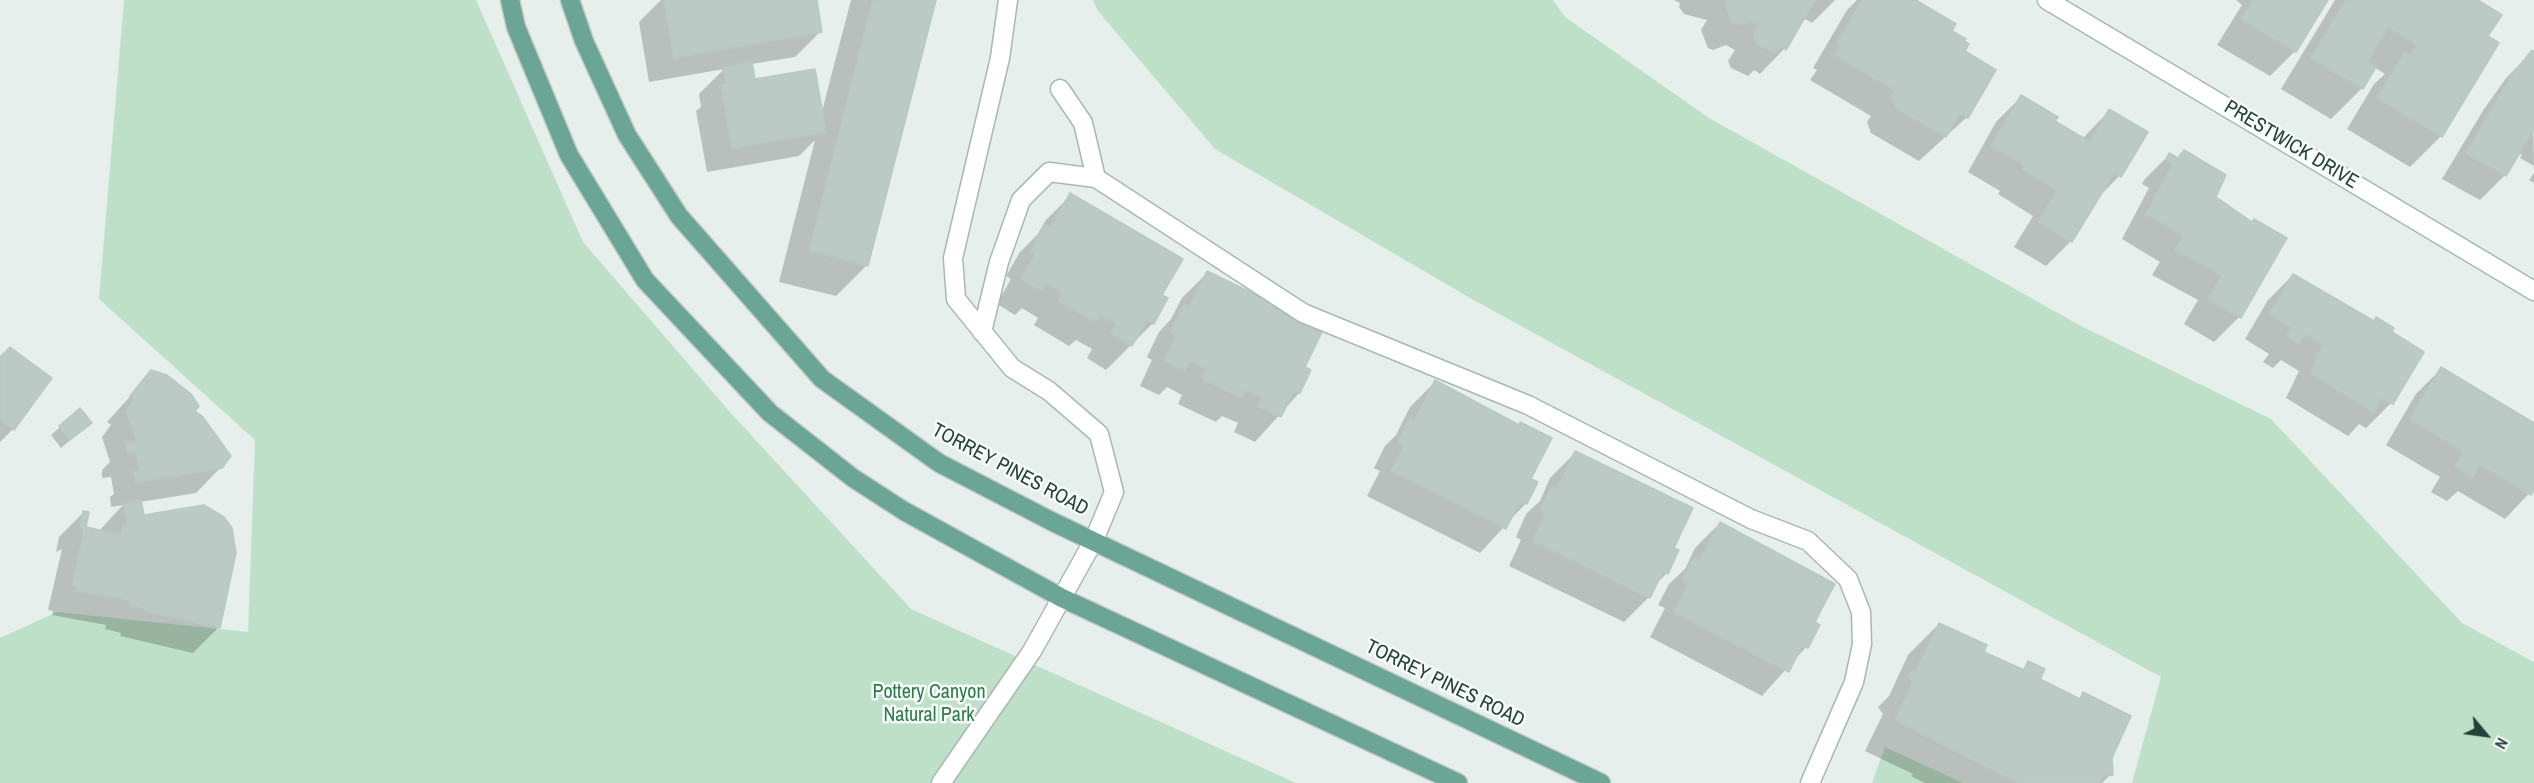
<!DOCTYPE html>
<style>
body{margin:0}
#map{position:relative;width:2534px;height:783px;overflow:hidden;background:#e6efeb;font-family:"Archivo Narrow",sans-serif}
canvas{display:block}
.north{position:absolute;left:2456px;top:705px;width:60px;height:60px;-webkit-text-stroke:4px #f7fbf9;paint-order:stroke;rotate:119deg;font-size:16px;font-weight:700;line-height:24px;text-align:center;color:#24423a}
.north::after{content:'';display:block;margin:auto;width:21px;height:27px;background:#24423a;clip-path:polygon(50% 0,100% 100%,50% 72%,0 100%)}
</style>
<div id="map">
<canvas width="2534" height="783"></canvas>
<div class="north">N</div>
</div>
<script>
const ctx = document.querySelector('canvas').getContext('2d');
ctx.lineJoin = 'round';
function fill(path, color) {
  ctx.fillStyle = color;
  ctx.fill(path, 'evenodd');
}
function shape(rows) {
  const path = new Path2D();
  for (const r of rows) {
    path.moveTo(r[0], r[1]);
    for (let i = 2; i < r.length; i += 2) path.lineTo(r[i], r[i + 1]);
  }
  return path;
}
function strokePath(path, color, width, dash) {
  ctx.strokeStyle = color;
  ctx.lineWidth = width;
  ctx.lineCap = dash ? 'butt' : 'round';
  ctx.setLineDash(dash || []);
  ctx.stroke(path);
}
function write(font, color, halo, rows, align = 'center') {
  ctx.font = font + ' "Archivo Narrow",sans-serif';
  ctx.lineWidth = 5;
  ctx.setLineDash([]);
  ctx.textBaseline = 'middle';
  ctx.strokeStyle = halo;
  ctx.fillStyle = color;
  for (const [text, x, y, turn = 0] of rows) {
    ctx.save();
    ctx.translate(x, y);
    ctx.rotate((+turn || 0) * Math.PI / 180);
    ctx.textAlign = isNaN(turn) ? turn : align;
    if (halo) ctx.strokeText(text, 0, 0);
    ctx.fillText(text, 0, 0);
    ctx.restore();
  }
}
const green = shape([
 [124,0,476,0,583,242,729,411,911,609,1296,783,0,783,0,638,57,612,248,632,255,440,99,299],
 [1093,0,1553,0,1565,17,1709,118,2083,327,2271,419,2462,623,2534,662,2534,783,2132,783,2161,677,1470,298,1215,149,1098,11],
 [1885,747,1963,783,1872,783]
]);
const shadow = shape([
 [661,0,815,0,820,32,795,57,751,64,754,81,821,115,851,0,934,0,867,265,836,296,779,282,815,140,799,156,707,172,696,111,701,107,699,94,724,69,649,82,639,22],
 [1674,0,1835,0,1812,23,1803,18,1784,49,1760,74,1754,70,1748,76,1731,68,1728,61,1735,50,1726,45,1713,50,1708,48,1701,30,1707,20,1684,14,1679,7,1680,3],
 [1857,0,1913,0,1950,32,1963,52,1967,117,1919,161,1871,133,1867,122,1871,116,1810,80,1817,70,1813,68,1847,10],
 [2326,0,2295,51,2270,76,2217,45,2242,5,2236,0],
 [2335,0,2475,0,2486,36,2497,43,2441,136,2410,167,2347,129,2374,84,2385,74,2374,67,2362,88,2331,119,2281,89],
 [2532,52,2534,166,2520,158,2522,155,2518,153,2505,175,2480,200,2442,179,2484,109,2507,77],
 [2021,97,2053,121,2082,139,2109,111,2146,133,2119,176,2096,200,2071,241,2046,266,2014,247,2033,216,1998,194,2000,191,1968,172,1996,122],
 [2184,152,2214,197,2239,317,2214,342,2184,324,2198,300,2152,275,2160,262,2122,239,2149,188,2142,184,2144,180,2169,155,2177,159],
 [2534,173,2534,183,2529,180],
 [1071,195,1160,295,1153,323,1106,370,1087,358,1092,349,1076,340,1069,346,1034,325,1038,318,1022,308,1015,315,997,304,1011,279,1006,276,1020,252,1037,235,1046,220],
 [1207,273,1303,368,1299,393,1255,442,1234,432,1238,423,1222,416,1216,422,1178,404,1182,395,1167,387,1159,395,1140,386,1152,360,1147,357,1159,332,1171,319,1182,298],
 [2293,275,2422,353,2391,403,2366,428,2359,424,2348,436,2286,398,2299,371,2281,360,2273,368,2263,362,2269,354,2245,339,2268,300],
 [0,359,13,429,0,442],
 [2441,369,2534,425,2534,488,2505,519,2458,491,2447,501,2431,492,2440,477,2386,445,2416,394],
 [152,372,193,412,221,467,196,493,140,502,142,517,218,628,193,653,120,636,121,633,105,629,106,625,52,615,53,611,48,610,62,549,56,552,59,537,84,512,87,513,83,532,86,528,99,531,123,505,111,507,110,497,114,494,111,477,102,478,102,470,110,462,102,437,111,425,107,422],
 [1435,382,1529,479,1526,503,1480,553,1367,496,1380,471,1374,468,1385,446,1396,435,1410,407],
 [90,423,61,448,51,435,60,427],
 [1575,453,1672,548,1667,573,1654,586,1649,597,1624,622,1509,566,1521,540,1516,537,1526,514,1540,501,1550,478],
 [1720,523,1813,623,1806,647,1762,696,1650,637,1665,608,1658,605,1669,584,1685,569,1695,548],
 [1939,624,1982,652,2021,671,2029,663,2038,680,2078,699,2083,694,2110,757,2111,774,2102,783,1925,783,1911,776,1913,774,1865,751,1883,714,1878,707,1889,696,1908,655]
]);
const building = shape([
 [664,0,817,0,822,32,674,58,664,0],
 [873,0,936,0,868,266,809,251,873,0],
 [1728,0,1815,0,1786,50,1781,46,1775,52,1759,46,1754,39,1755,36,1753,35,1759,24,1751,20,1739,25,1732,23,1725,4,1728,0],
 [1862,0,1916,0,1956,24,1952,31,1966,39,1964,41,1969,44,1965,51,1996,70,1968,118,1960,113,1946,137,1896,108,1891,96,1895,90,1834,55,1841,45,1837,43,1862,0],
 [2253,0,2328,0,2296,52,2241,19,2253,0],
 [2346,0,2478,0,2502,15,2488,36,2499,43,2442,137,2377,98,2405,52,2410,56,2417,45,2388,27,2367,62,2376,67,2363,89,2311,58,2346,0],
 [2532,50,2534,52,2534,129,2506,176,2466,153,2512,75,2532,50],
 [752,62,755,79,815,69,826,132,732,148,721,85,726,84,723,68,752,62],
 [2021,95,2058,117,2055,121,2090,142,2109,109,2148,132,2121,177,2114,173,2072,242,2038,222,2057,190,2022,169,2024,165,1991,146,2021,95],
 [2184,150,2226,175,2216,197,2252,222,2254,219,2287,238,2241,318,2208,299,2222,275,2175,250,2184,236,2146,214,2173,163,2166,159,2169,153,2178,158,2184,150],
 [1070,193,1183,259,1162,295,1168,298,1154,324,1147,320,1132,346,1111,333,1116,324,1100,314,1095,322,1058,300,1062,292,1046,283,1042,291,1021,279,1035,254,1030,251,1045,225,1050,228,1070,193],
 [1207,271,1324,328,1305,367,1311,370,1300,393,1294,391,1281,417,1258,406,1262,398,1246,390,1242,398,1202,378,1206,369,1190,361,1185,371,1164,361,1176,335,1171,332,1184,305,1189,307,1207,271],
 [2293,274,2374,321,2376,317,2394,328,2392,332,2424,352,2393,404,2382,398,2374,412,2310,373,2323,345,2305,334,2299,344,2287,336,2292,328,2269,314,2293,274],
 [10,347,52,378,14,430,0,419,0,357,10,347],
 [2441,367,2534,423,2534,491,2531,495,2480,465,2473,477,2455,467,2464,452,2410,419,2441,367],
 [151,370,167,375,191,394,199,406,195,411,202,416,231,456,222,468,136,483,134,471,139,471,136,452,127,453,126,443,137,441,126,411,135,399,130,396,151,370],
 [1435,380,1519,425,1520,422,1552,438,1531,479,1538,482,1527,504,1520,501,1506,529,1391,471,1404,446,1398,442,1410,419,1414,421,1435,380],
 [80,408,92,423,70,440,59,426,80,408],
 [1575,451,1693,508,1674,548,1679,550,1668,574,1663,572,1650,598,1533,541,1545,514,1540,511,1551,487,1557,489,1575,451],
 [141,500,144,515,204,505,224,517,232,528,236,553,220,628,145,611,145,608,129,604,130,600,76,591,77,586,72,585,85,528,80,527,83,511,89,512,86,527,121,535,123,525,127,527,123,503,141,500],
 [1720,522,1835,584,1815,622,1820,625,1808,648,1802,646,1789,672,1673,612,1689,583,1682,580,1694,558,1700,560,1720,522],
 [1939,623,1987,645,1984,652,2024,670,2028,661,2045,669,2040,679,2080,699,2083,692,2131,716,2112,758,2113,775,2103,776,2099,783,2019,783,1895,720,1913,682,1907,675,1916,670,1939,623]
]);
const lane = shape([
 [1060,89,1083,123,1096,178,1303,313,1528,405,1751,519,1808,541,1848,579,1861,612,1862,644,1854,682,1810,783],
 [982,332,999,262,1021,200,1049,172,1096,178],
 [941,783,1032,651,1094,540,1114,492,1099,434,1049,391,1012,368,956,299,953,258,1000,58,1008,0]
]);
const secondary = shape([
 [2047,0,2534,291]
]);
const primary = shape([
 [510,0,516,27,569,155,645,280,770,413,853,478,904,511,1062,598,1458,783],
 [570,0,584,41,627,135,679,216,822,379,939,463,1053,522,1601,783]
]);
const streetNames = [
 ["PRESTWICK DRIVE",2291,145,31],
 ["TORREY PINES ROAD",1010,470,28],
 ["TORREY PINES ROAD",1445,684,26]
];
const parkNames = [
 ["Pottery Canyon",929,693],
 ["Natural Park",929,716]
];
fill(green, '#bfe0c8');
fill(shadow, '#0003');
fill(building, '#bbcac4');
strokePath(building, '#b8c9c2', 1.5);
strokePath(lane, '#a8b8b2', 21);
strokePath(secondary, '#a4bbb3', 21);
strokePath(primary, '#c2cac8', 21);
strokePath(lane, '#fff', 18);
strokePath(secondary, '#fff', 18);
strokePath(primary, '#6aa596', 18);
write('20px', '#24423a', '#f7fbf9', streetNames);
write('20px', '#2d7a4b', '#f7fbf9', parkNames);
</script>
